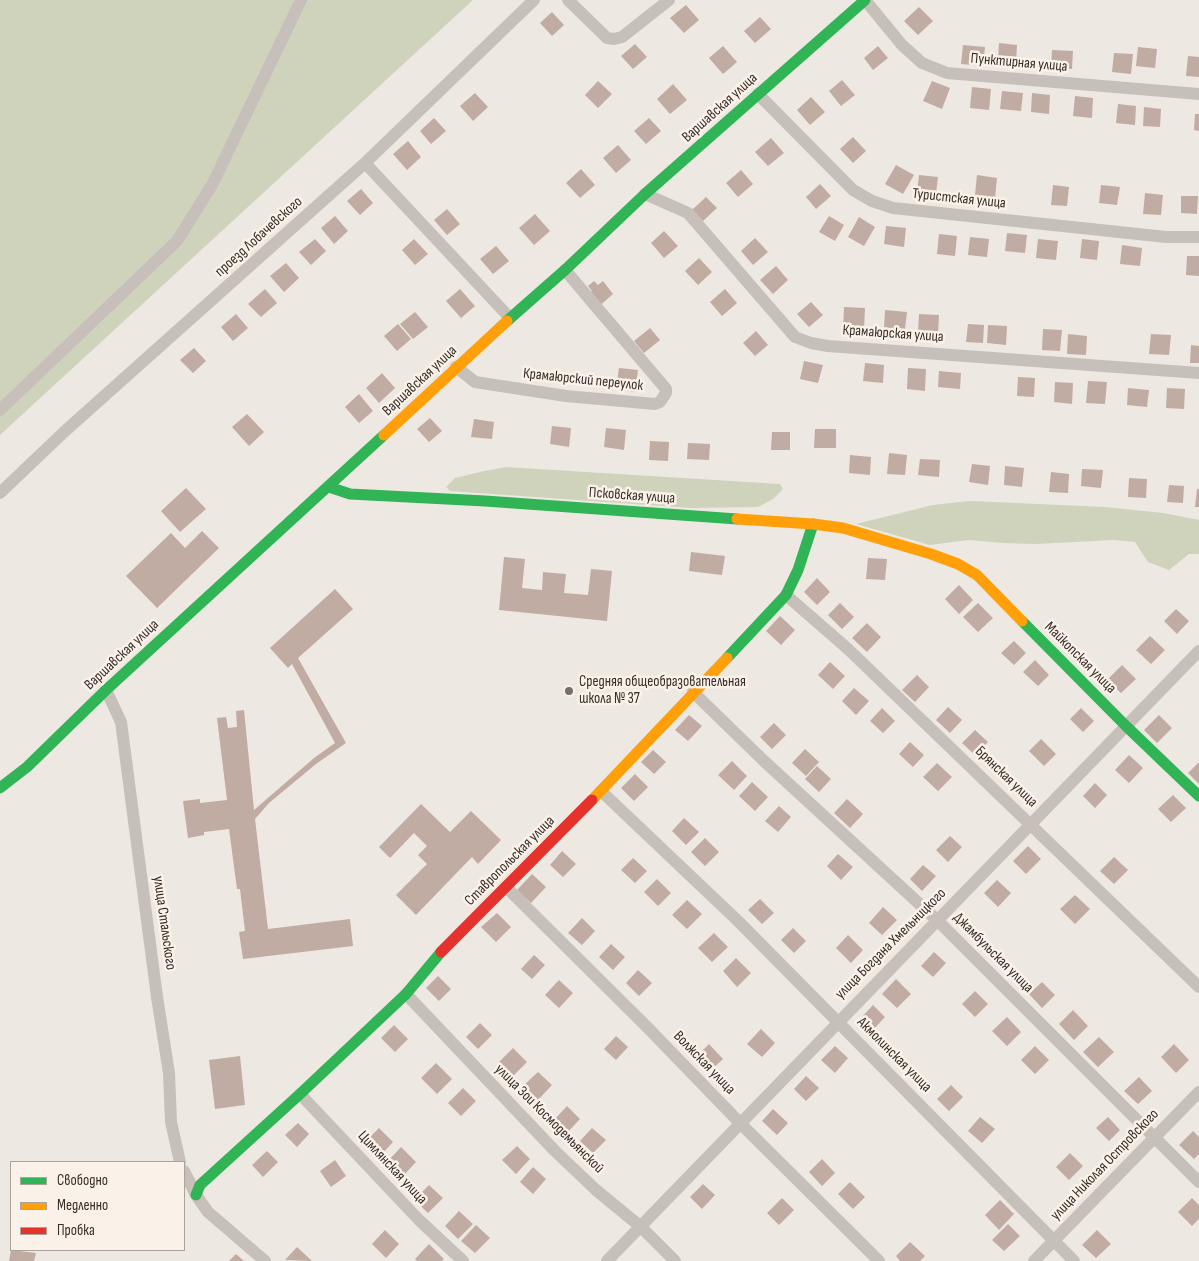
<!DOCTYPE html>
<meta charset="utf-8">
<style>
body{margin:0}
#map{position:relative;width:1199px;height:1261px;overflow:hidden;background:#ede8e2;font-family:"Sofia Sans Condensed",sans-serif}
canvas{display:block}
.legend{position:absolute;left:10px;top:1161px;width:175px;height:90px;box-sizing:border-box;background:#faf2e9;border:1px solid #aca39c;margin:0;padding:6px 9px;list-style:none;font-size:15px;color:#382d28}
.legend li{display:flex;align-items:center;gap:10px;height:25px}
.legend b{width:25px;border:1px solid #aca39c}
</style>
<div id="map">
<canvas width="1199" height="1261"></canvas>
<ul class="legend">
<li><b style="height:6px;background:#30b455"></b>Свободно</li>
<li><b style="height:6px;background:#ff9f0a"></b>Медленно</li>
<li><b style="height:6px;background:#e5322d"></b>Пробка</li>
</ul>
</div>
<script>
const ctx = document.querySelector('canvas').getContext('2d');
ctx.lineJoin = 'round';
function fill(path, color) {
  ctx.fillStyle = color;
  ctx.fill(path, 'evenodd');
}
function shape(rows) {
  const path = new Path2D();
  for (const r of rows) {
    path.moveTo(r[0], r[1]);
    for (let i = 2; i < r.length; i += 2) path.lineTo(r[i], r[i + 1]);
  }
  return path;
}
function strokePath(path, color, width, dash) {
  ctx.strokeStyle = color;
  ctx.lineWidth = width;
  ctx.lineCap = dash ? 'butt' : 'round';
  ctx.setLineDash(dash || []);
  ctx.stroke(path);
}
function write(font, color, halo, rows, align = 'center') {
  ctx.font = font + ' "Sofia Sans Condensed",sans-serif';
  ctx.lineWidth = 5;
  ctx.setLineDash([]);
  ctx.textBaseline = 'middle';
  ctx.strokeStyle = halo;
  ctx.fillStyle = color;
  for (const [text, x, y, turn = 0] of rows) {
    ctx.save();
    ctx.translate(x, y);
    ctx.rotate((+turn || 0) * Math.PI / 180);
    ctx.textAlign = isNaN(turn) ? turn : align;
    if (halo) ctx.strokeText(text, 0, 0);
    ctx.fillText(text, 0, 0);
    ctx.restore();
  }
}
const green = shape([
 [0,0,473,0,0,435],
 [506,467,780,484,783,489,773,499,758,507,691,508,450,491,446,487,455,478,480,472],
 [970,501,1105,507,1163,513,1199,520,1199,554,1189,554,1169,570,1148,562,1135,542,1114,540,1035,544,1004,543,968,540,930,545,856,524,933,505]
]);
const building = shape([
 [686,5,699,20,684,33,670,18],
 [919,7,933,21,918,35,904,21],
 [552,12,564,25,552,36,540,23],
 [760,17,771,29,755,43,744,31],
 [999,43,1017,45,1016,63,998,61],
 [635,44,647,57,633,69,621,56],
 [963,45,985,47,983,66,961,64],
 [723,46,737,62,723,74,709,58],
 [878,46,888,58,873,70,864,58],
 [1138,47,1157,49,1155,68,1136,66],
 [1052,50,1073,51,1072,69,1051,67],
 [1114,53,1133,54,1131,74,1112,72],
 [1188,56,1199,57,1199,77,1186,76],
 [842,80,855,95,841,106,829,91],
 [598,81,612,94,598,108,585,95],
 [932,81,950,88,942,109,923,101],
 [673,84,687,100,670,114,657,99],
 [972,87,991,89,989,110,970,108],
 [1002,91,1023,93,1021,111,1000,109],
 [475,93,488,107,473,121,460,106],
 [1032,93,1050,95,1049,114,1031,112],
 [1075,96,1093,98,1092,118,1073,116],
 [811,97,825,112,810,125,797,110],
 [1118,104,1136,106,1135,125,1116,123],
 [1144,107,1161,109,1160,127,1143,126],
 [1195,114,1199,114,1199,131,1194,130],
 [434,118,446,131,431,144,420,131],
 [649,118,661,131,646,144,634,131],
 [853,137,866,151,853,163,840,149],
 [771,138,784,153,768,166,755,152],
 [408,141,421,157,407,170,393,154],
 [618,145,631,160,616,173,603,158],
 [896,165,914,175,903,194,885,184],
 [581,169,595,185,580,198,566,183],
 [741,170,753,184,738,197,726,183],
 [919,175,938,177,936,194,917,192],
 [977,175,997,178,995,198,975,195],
 [820,184,831,196,816,209,806,197],
 [1053,185,1069,187,1067,206,1051,205],
 [1101,185,1120,187,1117,205,1099,203],
 [361,189,373,203,360,215,347,201],
 [1145,193,1163,195,1161,215,1143,214],
 [1181,196,1198,196,1197,214,1181,213],
 [706,197,717,208,703,221,692,210],
 [447,209,460,224,447,235,434,220],
 [535,214,550,231,534,245,519,228],
 [335,216,348,231,334,244,321,228],
 [829,216,844,225,835,241,819,232],
 [859,217,875,227,864,246,848,237],
 [886,226,906,228,904,247,884,244],
 [664,231,678,246,664,258,651,243],
 [1007,233,1027,235,1025,253,1005,251],
 [939,234,957,236,955,256,937,254],
 [970,237,989,239,987,257,968,255],
 [755,238,768,252,753,265,741,251],
 [315,239,326,251,311,265,299,252],
 [414,239,428,254,415,265,402,250],
 [1038,239,1058,241,1056,260,1036,258],
 [1082,239,1099,241,1097,260,1080,258],
 [1122,245,1142,248,1140,266,1120,264],
 [496,246,509,261,493,274,480,259],
 [1187,256,1199,256,1199,276,1186,275],
 [699,258,712,272,698,285,685,271],
 [286,263,299,278,284,292,270,276],
 [776,266,788,280,773,294,760,280],
 [594,281,598,285,603,281,613,294,597,308,586,295,592,291,588,286],
 [265,289,277,303,261,317,248,304],
 [460,289,475,306,461,318,446,301],
 [725,289,737,303,722,316,710,302],
 [811,302,823,315,809,327,797,314],
 [844,307,865,308,864,329,843,328],
 [885,310,907,312,905,329,884,328],
 [415,312,428,327,413,339,400,324],
 [236,314,248,328,233,341,221,327],
 [919,314,939,315,938,334,918,332],
 [398,324,411,339,397,351,384,336],
 [968,324,984,325,983,343,966,342],
 [988,325,1007,326,1006,345,987,343],
 [650,328,660,340,644,353,634,341],
 [1043,329,1062,330,1060,351,1042,350],
 [756,331,768,345,755,356,743,343],
 [1068,334,1087,336,1086,355,1067,354],
 [1151,334,1171,335,1169,355,1149,354],
 [1191,345,1199,346,1199,363,1190,363],
 [194,348,206,361,193,373,180,360],
 [804,361,823,365,818,383,800,379],
 [865,363,884,365,883,383,863,381],
 [619,368,638,370,635,392,616,389],
 [908,368,926,369,925,391,907,389],
 [939,371,961,373,960,389,938,387],
 [382,373,395,388,379,403,366,388],
 [1018,377,1035,378,1034,397,1017,396],
 [1088,381,1107,382,1105,404,1086,403],
 [1055,382,1073,383,1072,404,1054,402],
 [1128,388,1149,390,1147,407,1127,405],
 [1167,388,1185,389,1184,409,1166,408],
 [359,394,373,411,359,423,345,407],
 [247,414,264,432,249,446,232,427],
 [430,418,442,431,429,442,417,429],
 [474,419,494,422,492,439,471,437],
 [552,426,571,428,569,447,550,444],
 [606,428,626,430,624,450,604,447],
 [815,429,836,429,836,448,814,448],
 [772,432,790,432,790,450,771,450],
 [650,441,669,442,668,461,649,460],
 [688,443,710,444,709,460,687,459],
 [889,453,907,455,905,475,887,474],
 [850,455,871,457,870,475,849,473],
 [920,459,940,460,939,477,918,475],
 [972,464,990,466,988,485,969,482],
 [1005,466,1024,468,1022,487,1004,485],
 [1082,469,1103,470,1101,488,1081,486],
 [1051,472,1069,474,1068,493,1049,492],
 [1129,478,1147,479,1146,498,1128,497],
 [1169,485,1184,486,1183,503,1167,502],
 [186,488,206,509,180,532,161,511],
 [1197,489,1199,489,1199,507,1195,507],
 [202,531,219,548,157,608,126,576,171,533,185,548],
 [691,552,725,556,722,575,689,571],
 [504,557,525,559,522,588,542,590,543,572,566,574,564,593,588,595,591,569,612,571,607,621,499,610],
 [868,558,887,559,885,580,866,579],
 [817,578,830,592,817,605,804,592],
 [959,585,973,600,959,614,945,599],
 [335,589,353,609,298,658,346,743,316,764,269,803,255,819,268,929,350,919,353,946,243,959,239,932,245,931,240,889,237,889,229,829,204,832,204,835,188,838,183,801,200,799,200,803,227,800,217,718,226,717,228,728,237,727,236,711,244,710,254,810,314,758,335,743,292,664,288,668,270,648],
 [840,603,854,617,842,629,828,615],
 [978,603,993,618,978,632,963,617],
 [1176,609,1189,621,1177,634,1164,621],
 [780,616,795,630,781,645,766,631],
 [867,623,881,637,867,652,852,638],
 [1150,636,1165,650,1151,664,1136,650],
 [1014,641,1026,653,1014,665,1001,653],
 [1035,660,1049,675,1038,686,1023,672],
 [830,662,845,676,833,689,818,675],
 [1122,665,1136,679,1121,693,1107,680],
 [917,675,929,687,915,702,902,690],
 [854,688,869,701,856,715,842,701],
 [948,707,962,720,950,733,936,720],
 [882,708,895,721,883,733,870,721],
 [1081,708,1094,721,1083,732,1070,719],
 [689,715,702,726,688,741,675,730],
 [1159,715,1172,728,1157,743,1144,730],
 [774,723,786,735,772,749,760,737],
 [975,730,988,742,975,755,962,743],
 [1041,739,1056,754,1044,766,1029,751],
 [910,742,924,755,913,767,899,754],
 [805,749,819,762,806,776,792,763],
 [653,750,666,762,654,774,641,762],
 [1129,755,1143,768,1129,783,1115,770],
 [732,761,747,776,734,790,718,775],
 [1199,762,1199,784,1188,773],
 [937,763,952,777,938,791,923,777],
 [817,766,831,779,819,792,805,779],
 [635,774,648,787,634,801,621,788],
 [752,782,768,797,755,811,739,796],
 [1095,783,1107,795,1095,808,1083,796],
 [1173,795,1186,808,1171,822,1158,809],
 [847,799,863,814,850,828,834,813],
 [421,804,450,832,471,811,501,840,478,864,472,857,416,915,396,895,427,864,418,855,427,846,414,833,390,858,379,847],
 [779,806,791,817,778,832,765,821],
 [684,818,699,832,686,845,672,831],
 [950,836,962,847,948,862,936,850],
 [705,838,719,852,705,866,691,852],
 [1028,846,1041,859,1026,874,1013,861],
 [562,851,576,864,563,877,550,865],
 [838,854,853,867,841,880,827,866],
 [1114,857,1128,870,1114,884,1100,871],
 [633,858,647,871,635,883,621,870],
 [923,865,936,876,922,891,910,879],
 [532,874,546,887,531,903,517,890],
 [657,879,671,893,658,906,644,892],
 [997,880,1011,893,998,907,984,893],
 [1075,895,1090,909,1075,924,1060,909],
 [760,899,774,913,762,924,748,910],
 [687,900,702,914,687,929,672,915],
 [883,907,897,920,882,935,869,923],
 [497,913,511,927,496,942,481,927],
 [582,918,595,931,582,945,568,933],
 [793,928,806,941,794,953,781,940],
 [714,933,728,947,712,962,698,948],
 [848,935,863,950,851,963,836,948],
 [611,944,625,957,613,970,599,957],
 [934,952,946,963,933,977,921,966],
 [534,955,545,965,532,979,521,969],
 [736,958,751,973,737,987,723,971],
 [638,970,652,983,639,996,626,983],
 [438,976,451,989,439,1001,426,988],
 [896,979,911,994,897,1008,882,994],
 [559,980,573,993,559,1008,545,995],
 [1042,982,1055,995,1042,1008,1029,994],
 [975,991,988,1004,975,1017,962,1004],
 [873,1005,885,1017,872,1031,860,1019],
 [1073,1010,1088,1026,1074,1040,1059,1024],
 [1007,1017,1021,1032,1007,1046,992,1031],
 [480,1023,492,1035,478,1049,466,1037],
 [394,1025,408,1039,395,1052,381,1038],
 [761,1029,775,1043,762,1057,747,1044],
 [616,1036,628,1047,616,1060,604,1049],
 [1099,1037,1114,1052,1098,1067,1083,1052],
 [709,1044,723,1059,711,1070,698,1055],
 [1174,1044,1189,1060,1176,1073,1161,1057],
 [835,1046,848,1058,835,1073,821,1060],
 [1035,1046,1049,1060,1035,1074,1021,1060],
 [513,1048,527,1062,513,1076,499,1062],
 [240,1056,245,1105,215,1109,209,1060],
 [436,1063,452,1079,437,1094,421,1078],
 [538,1072,552,1085,538,1100,523,1086],
 [806,1076,819,1088,806,1101,794,1089],
 [1139,1077,1152,1091,1138,1104,1124,1091],
 [951,1085,963,1097,949,1111,937,1099],
 [463,1088,476,1101,461,1116,448,1103],
 [567,1106,580,1119,567,1133,554,1120],
 [773,1109,788,1123,777,1135,762,1121],
 [980,1117,995,1129,982,1143,968,1131],
 [1108,1117,1120,1130,1109,1141,1096,1128],
 [298,1123,309,1134,297,1147,285,1135],
 [379,1128,393,1142,382,1154,367,1140],
 [592,1128,606,1140,593,1153,580,1141],
 [1193,1131,1199,1137,1199,1154,1194,1159,1179,1145],
 [517,1146,530,1159,516,1174,502,1160],
 [401,1147,416,1162,403,1176,388,1161],
 [267,1151,278,1162,263,1177,252,1165],
 [1070,1153,1083,1166,1069,1180,1056,1167],
 [822,1159,835,1173,822,1186,809,1172],
 [335,1160,346,1176,331,1187,320,1171],
 [533,1167,546,1179,533,1194,520,1182],
 [850,1182,865,1197,853,1209,838,1194],
 [703,1184,715,1195,702,1209,690,1197],
 [429,1185,443,1198,428,1213,414,1200],
 [782,1198,794,1210,779,1225,767,1213],
 [1192,1198,1199,1205,1199,1219,1192,1226,1178,1212],
 [1000,1200,1014,1214,999,1230,985,1215],
 [459,1211,473,1224,458,1239,445,1226],
 [1008,1224,1020,1236,1004,1251,992,1240],
 [476,1225,490,1238,475,1253,461,1241],
 [385,1230,399,1244,386,1258,372,1244],
 [1097,1230,1111,1244,1096,1258,1082,1245],
 [910,1242,925,1256,920,1261,900,1261,896,1256],
 [429,1244,444,1259,442,1261,417,1261,415,1259],
 [297,1247,312,1261,285,1260],
 [11,1250,36,1253,34,1261,9,1261],
 [236,1254,244,1261,229,1261]
]);
const street = shape([
 [568,0,607,38,614,39,622,37,669,0],
 [865,0,902,45,922,63,947,73,1199,94],
 [758,94,853,190,872,201,893,208,1166,237,1199,237],
 [365,163,510,318],
 [645,194,688,213,795,337,811,343,828,346,1199,373],
 [456,367,475,382,566,396,655,404,660,402,666,393,666,389,565,270],
 [0,410,177,241,212,185,301,0],
 [0,493,64,432,365,163,534,0],
 [786,595,848,649,1199,987],
 [106,690,121,722,157,997,169,1073,171,1122,180,1162],
 [693,692,764,761,938,921,1199,1182],
 [601,791,738,921,1074,1261],
 [506,887,648,1028,741,1124,879,1261],
 [406,994,555,1151,596,1190,641,1227,675,1261],
 [300,1094,419,1220,463,1261],
 [184,1171,196,1195,208,1212,265,1261],
 [607,1261,1199,651],
 [1034,1261,1199,1092]
]);
const fast = shape([
 [507,321,565,270,645,194,865,0],
 [329,487,350,494,485,501,737,519],
 [1022,621,1126,726,1199,796],
 [727,658,786,595,798,570,813,524],
 [0,788,27,767,106,690,384,435],
 [196,1195,200,1185,300,1094,406,994,441,952]
]);
const slow = shape([
 [384,435,507,321],
 [737,519,813,524,843,528,931,554,958,564,977,575,1022,621],
 [592,800,727,658]
]);
const jam = shape([
 [441,952,592,800]
]);
const markers = [
 [569,691,5,"#776e69"]
];
const streetNames = [
 ["Пунктирная улица",1019,63,5],
 ["Варшавская улица",720,108,-42],
 ["Туристская улица",959,199,6],
 ["проезд Лобачевского",259,237,-42],
 ["Крамаюрская улица",893,334,4],
 ["Крамаюрский переулок",583,380,6],
 ["Варшавская улица",420,381,-43],
 ["Псковская улица",632,496,4],
 ["Варшавская улица",122,655,-43],
 ["Майкопская улица",1080,658,45],
 ["Брянская улица",1006,777,44],
 ["Ставропольская улица",510,861,-45],
 ["улица Стальского",164,923,82],
 ["улица Богдана Хмельницкого",891,944,-45],
 ["Джамбульская улица",993,953,45],
 ["Акмолинская улица",894,1055,45],
 ["Волжская улица",704,1063,46],
 ["улица Зои Космодемьянской",549,1119,45],
 ["улица Николая Островского",1105,1165,-46],
 ["Цимлянская улица",392,1168,47]
];
const poiNames = [
 ["Средняя общеобразовательная",579,682],
 ["школа № 37",579,699]
];
fill(green, '#cfd3bc');
fill(building, '#c1aca3');
strokePath(street, '#c7c0ba', 12);
strokePath(fast, '#30b455', 11);
strokePath(slow, '#ff9f0a', 11);
strokePath(jam, '#e5322d', 11);
for (const [x, y, r, color] of markers) {
  const dot = new Path2D();
  dot.arc(x, y, r, 0, 2 * Math.PI);
  ctx.fillStyle = color;
  ctx.fill(dot);
  strokePath(dot, '#faf2e9', 2);
}
write('15px', '#382d28', '#faf2e9', streetNames);
write('15px', '#382d28', '#faf2e9', poiNames, 'left');
</script>
